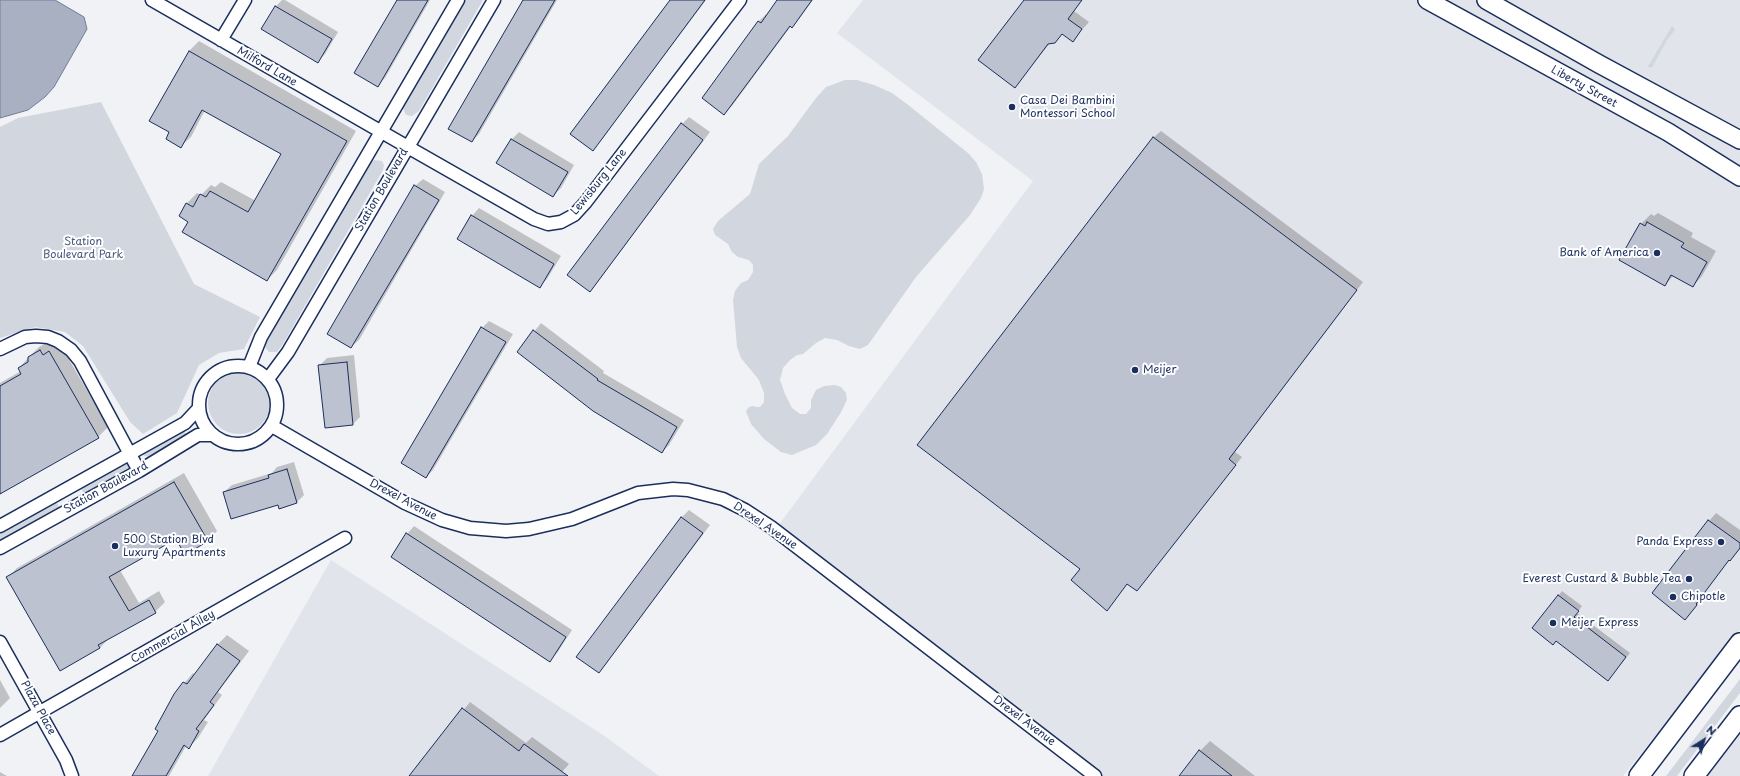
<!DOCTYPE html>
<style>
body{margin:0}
#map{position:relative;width:1740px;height:776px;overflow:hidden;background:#f1f2f5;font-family:"Playpen Sans",sans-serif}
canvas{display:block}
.north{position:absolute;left:1684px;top:720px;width:40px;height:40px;-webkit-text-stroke:3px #fff;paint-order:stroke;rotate:37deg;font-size:11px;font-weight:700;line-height:16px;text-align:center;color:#1b2f5e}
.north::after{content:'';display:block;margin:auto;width:14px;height:18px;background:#1b2f5e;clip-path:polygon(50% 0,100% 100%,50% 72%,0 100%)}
</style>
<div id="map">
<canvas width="1740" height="776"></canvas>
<div class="north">N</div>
</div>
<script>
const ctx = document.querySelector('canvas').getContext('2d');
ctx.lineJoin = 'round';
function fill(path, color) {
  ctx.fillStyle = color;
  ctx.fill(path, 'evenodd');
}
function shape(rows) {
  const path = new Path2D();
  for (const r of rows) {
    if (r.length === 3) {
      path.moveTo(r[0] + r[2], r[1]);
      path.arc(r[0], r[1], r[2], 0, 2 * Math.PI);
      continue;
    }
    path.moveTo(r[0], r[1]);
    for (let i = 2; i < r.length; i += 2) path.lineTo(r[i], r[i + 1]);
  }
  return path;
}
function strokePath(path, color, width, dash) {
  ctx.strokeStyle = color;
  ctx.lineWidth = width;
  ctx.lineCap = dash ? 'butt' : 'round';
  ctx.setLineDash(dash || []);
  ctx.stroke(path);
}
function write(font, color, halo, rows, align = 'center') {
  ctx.font = font + ' "Playpen Sans",sans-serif';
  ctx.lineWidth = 4;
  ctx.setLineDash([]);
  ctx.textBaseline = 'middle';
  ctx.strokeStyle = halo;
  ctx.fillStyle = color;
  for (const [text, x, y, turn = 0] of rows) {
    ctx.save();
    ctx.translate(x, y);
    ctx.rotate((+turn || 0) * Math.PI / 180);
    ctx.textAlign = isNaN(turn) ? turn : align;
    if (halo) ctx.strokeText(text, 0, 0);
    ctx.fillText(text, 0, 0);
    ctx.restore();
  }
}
const built = shape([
 [863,0,1740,0,1740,630,1623,776,1099,776,778,526,1033,181,837,33],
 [331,560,603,735,659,776,208,776],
 [1740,735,1740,776,1708,776]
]);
const green = shape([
 [464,0,483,0,419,111,412,116,406,115,403,108,404,104],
 [1672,26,1675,30,1667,40,1653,66,1651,68,1648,66,1650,63],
 [845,80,857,80,874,85,892,93,907,104,968,153,976,162,982,174,984,189,981,198,970,215,916,277,868,345,860,349,849,346,837,340,825,338,816,343,803,354,797,355,790,360,783,368,780,380,785,394,792,408,800,414,806,414,811,408,811,400,816,390,824,386,835,385,841,387,846,393,847,400,840,414,827,434,816,445,792,455,781,452,764,439,751,424,746,411,749,407,753,406,756,407,760,407,764,402,764,393,759,380,741,358,737,347,733,300,735,291,741,283,748,280,753,272,753,265,749,260,738,257,732,252,728,244,715,235,713,229,718,221,750,194,759,164,788,136,816,98,826,87],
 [101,102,194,284,260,317,244,349,219,353,199,365,177,413,143,434,130,422,83,346,65,332,35,327,0,338,0,127,18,118],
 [374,160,382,161,384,165,383,170,283,344,277,352,269,352,264,346,266,341,369,163],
 [239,403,31],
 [182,431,186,433,186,437,150,458,143,455,144,452],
 [123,463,127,463,129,467,129,471,85,496,80,487],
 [56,501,60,509,0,543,0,532],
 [1740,679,1740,693,1677,776,1666,776]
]);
const water = shape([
 [0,0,55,0,84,17,87,29,54,87,45,97,28,110,0,118,0,0]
]);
const shadow = shape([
 [282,0,285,0,338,32,325,54,318,61,263,29,276,6],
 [398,0,430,0,385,78,377,86],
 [525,0,557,0,479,134,472,141],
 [671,0,706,0,600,142,593,149,571,133],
 [778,0,813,0,799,19,792,26,791,26,732,106,724,113,703,98,759,21,766,14,767,15],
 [1025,0,1082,0,1074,11,1089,22,1072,41,1063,33,1054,42,1050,43,1015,87],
 [199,41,356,131,277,270,267,280,180,216,187,203,197,193,201,195,211,185,215,187,221,182,256,201,283,154,205,110,191,137,181,146,171,132,150,120,189,51],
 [689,117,710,132,597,283,590,291,682,124],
 [1161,131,1363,282,1235,452,1242,457,1144,582,1137,590,1128,583,1107,609,1153,138],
 [519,132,574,165,561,188,553,196,498,163,512,139],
 [423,179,445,192,359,340,351,347,415,186],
 [479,208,561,256,547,279,540,286,472,216],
 [1658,213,1693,233,1691,237,1716,251,1702,276,1693,286,1674,275,1665,285,1641,224,1651,214,1654,216],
 [489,321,513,334,433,470,426,477,482,328],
 [541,323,604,371,603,373,684,420,669,445,662,452,518,352],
 [50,341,53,346,59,342,108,427,98,437,0,493,0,383,21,371,19,368,29,357,39,347],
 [354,355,360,417,353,424,320,365,327,358],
 [294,462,304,495,297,502,278,503,224,492,232,485,272,473,277,467],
 [184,473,217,531,208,541,177,538,120,570,139,603,159,591,165,602,155,612,108,639,100,648,7,578,17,568],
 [689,510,710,525,606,664,599,672,578,656,682,517],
 [1716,513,1740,530,1740,549,1730,559,1702,596,1704,597,1685,619,1709,521],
 [414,526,572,630,557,653,550,660,392,557,407,534],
 [1562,591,1582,606,1577,613,1630,653,1608,680,1556,640,1533,628],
 [227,635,249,651,218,692,222,695,204,720,208,722,198,738,189,747,186,746,169,776,133,776,159,730,175,694,193,673,195,675,218,644],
 [0,680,10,698,0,708],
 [470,702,526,743,532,737,569,764,562,772,568,776,411,776],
 [1210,741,1255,776,1181,776,1200,751],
 [0,772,7,776,0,776]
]);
const building = shape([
 [397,0,428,0,378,87,354,73,397,0],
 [523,0,555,0,472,142,448,129,523,0],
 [670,0,705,0,593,151,570,134,670,0],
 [777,0,812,0,792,28,790,26,724,115,702,98,758,21,761,23,777,0],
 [1024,0,1082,0,1068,19,1082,29,1073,42,1062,34,1055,43,1048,44,1015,88,978,60,1024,0],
 [275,6,332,39,318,63,261,29,275,6],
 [189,51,347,141,267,281,182,232,188,222,179,216,186,203,193,207,200,194,206,197,210,191,248,212,281,154,202,110,181,148,166,139,169,132,149,121,189,51],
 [681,123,703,140,590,292,567,275,681,123],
 [1153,137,1357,290,1229,459,1236,465,1137,591,1127,584,1107,611,1071,580,1080,569,917,445,1153,137],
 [511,139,568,172,553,197,496,163,511,139],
 [414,185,439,200,351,348,327,334,414,185],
 [471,215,554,264,540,288,457,239,471,215],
 [1647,222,1684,243,1681,247,1707,262,1693,287,1671,275,1665,286,1619,260,1640,223,1645,226,1647,222],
 [481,327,506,342,426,478,401,463,481,327],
 [533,330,598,379,597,380,677,427,662,453,593,411,517,352,533,330],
 [40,350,43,355,49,351,99,438,0,494,0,386,21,374,18,368,28,362,28,357,40,350],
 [347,362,353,425,325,428,318,365,347,362],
 [287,469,297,503,279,509,278,505,231,519,223,492,269,478,268,475,287,469],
 [174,482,208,541,185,555,176,539,109,577,129,611,149,600,156,613,98,645,100,648,60,671,6,577,174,482],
 [681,517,703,533,599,673,576,657,681,517],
 [1708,520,1740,543,1740,548,1730,561,1729,560,1696,604,1697,605,1685,620,1652,593,1708,520],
 [406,533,566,637,550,662,391,557,406,533],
 [1558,595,1579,611,1574,617,1626,657,1608,681,1556,641,1553,645,1532,628,1558,595],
 [217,644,240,661,210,702,214,705,196,729,199,731,189,749,184,745,166,776,132,776,158,731,155,729,174,694,183,682,187,684,217,644],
 [462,708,519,751,524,744,568,776,409,776,462,708],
 [1199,750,1232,776,1179,776,1199,750]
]);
const street = shape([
 [152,0,420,154,534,219,548,224,561,222,574,215,585,203,740,0],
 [221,40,245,0],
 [0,349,25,337,36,336,48,337,58,341,71,350,80,361,139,471],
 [238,405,39],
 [249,367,261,337,458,0],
 [268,379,288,352,494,0],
 [272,426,405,503,442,520,470,528,506,531,529,529,572,519,638,493,673,489,688,490,723,499,745,510,771,527,1095,776],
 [0,526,185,423,199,408],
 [0,548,139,471,198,435,213,435],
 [0,642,66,760,72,776],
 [0,735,345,538]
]);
const secondary = shape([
 [1427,0,1668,132,1740,177],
 [1486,0,1599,64,1740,140]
]);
const primary = shape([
 [1639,776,1740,643],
 [1694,776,1740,716]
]);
const markers = [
 [1012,107,4,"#1b2f5e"],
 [1657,253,4,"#1b2f5e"],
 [1135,370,4,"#1b2f5e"],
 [1721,542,4,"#1b2f5e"],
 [115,546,4,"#1b2f5e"],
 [1689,579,4,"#1b2f5e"],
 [1673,597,4,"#1b2f5e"],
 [1553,623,4,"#1b2f5e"]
];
const streetNames = [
 ["Milford Lane",267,67,30],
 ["Liberty Street",1584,87,29],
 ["Lewisburg Lane",599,182,-51],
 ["Station Boulevard",382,190,-60],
 ["Station Boulevard",106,488,-29],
 ["Drexel Avenue",403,500,28],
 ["Drexel Avenue",765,526,34],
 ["Commercial Alley",173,637,-30],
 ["Plaza Place",38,708,61],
 ["Drexel Avenue",1024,721,37]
];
const poiNames = [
 ["Casa Dei Bambini",1020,101],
 ["Montessori School",1020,114],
 ["Bank of America",1649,253,"right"],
 ["Meijer",1143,370],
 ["500 Station Blvd",123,540],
 ["Luxury Apartments",123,553],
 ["Panda Express",1713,542,"right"],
 ["Everest Custard & Bubble Tea",1681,579,"right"],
 ["Chipotle",1681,597],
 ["Meijer Express",1561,623]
];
const parkNames = [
 ["Station",83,242],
 ["Boulevard Park",83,255]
];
fill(built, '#e1e4ea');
fill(green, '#d2d6df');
fill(water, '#a8b0c2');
strokePath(water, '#707c9a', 1);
fill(shadow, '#0003');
fill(building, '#bcc2d0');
strokePath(building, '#1b2f5e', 1);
strokePath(street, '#1b2f5e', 15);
strokePath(secondary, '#1b2f5e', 20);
strokePath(primary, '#1b2f5e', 22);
strokePath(street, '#fff', 12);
strokePath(secondary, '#fff', 17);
strokePath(primary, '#fff', 19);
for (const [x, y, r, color] of markers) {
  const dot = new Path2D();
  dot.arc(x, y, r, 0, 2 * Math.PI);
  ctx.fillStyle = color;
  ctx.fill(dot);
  strokePath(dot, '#fff', 1.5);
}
write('11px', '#1b2f5e', '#fff', streetNames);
write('11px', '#1b2f5e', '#fff', poiNames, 'left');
write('11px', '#49597e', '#fff', parkNames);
</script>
